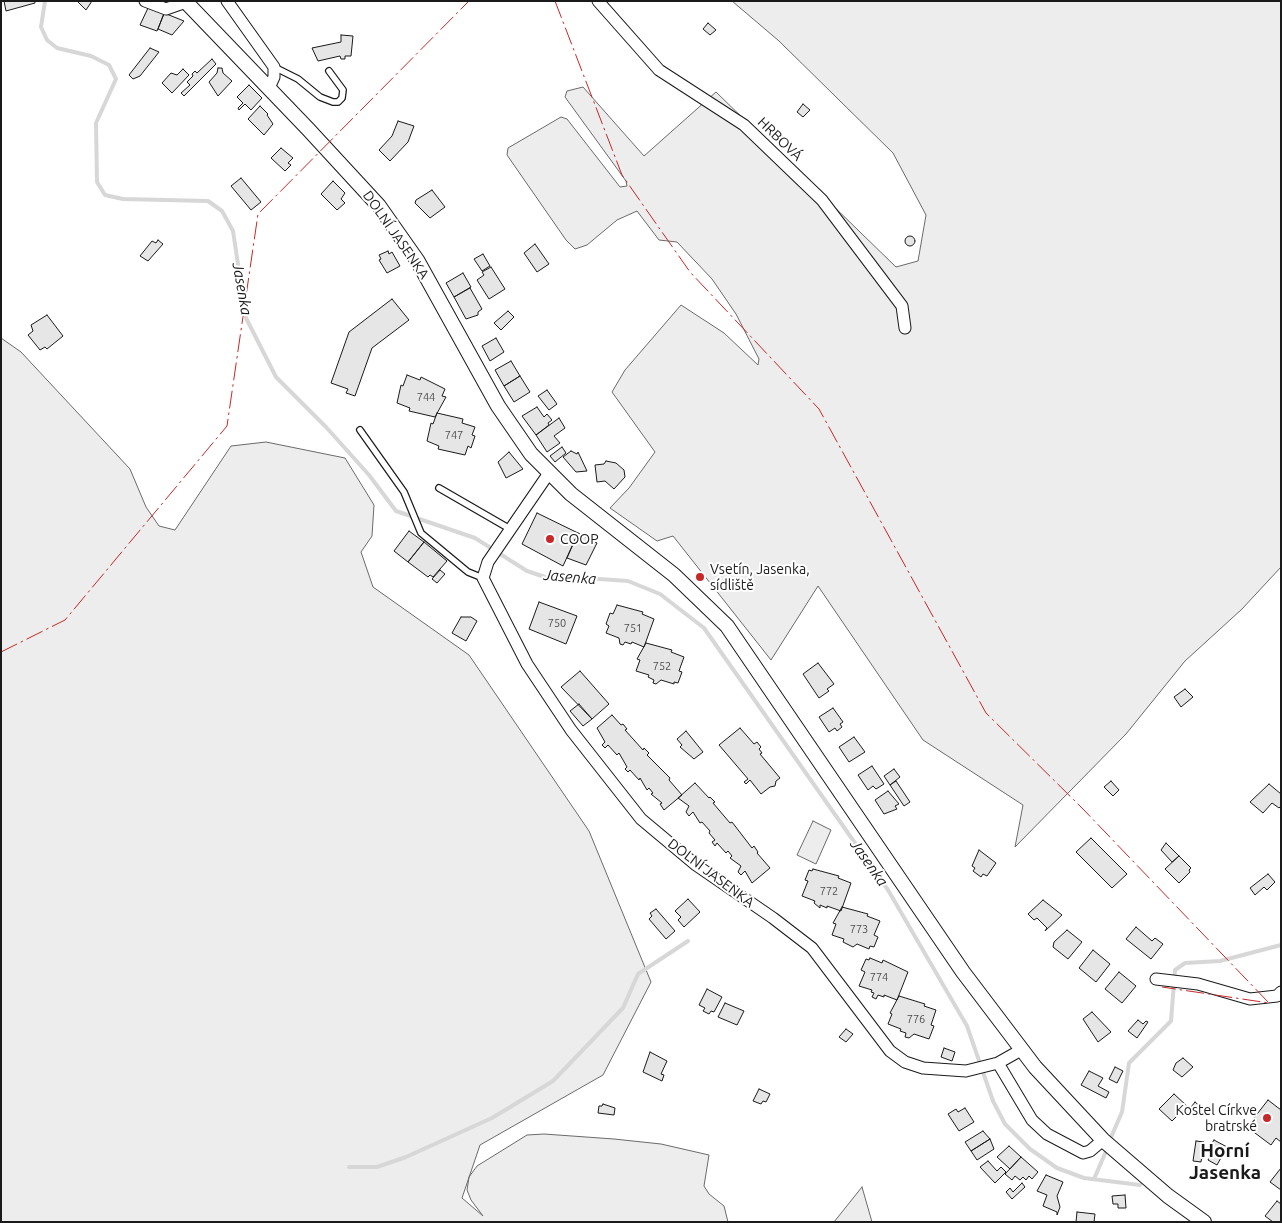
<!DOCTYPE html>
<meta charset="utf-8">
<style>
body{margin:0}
#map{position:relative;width:1282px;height:1223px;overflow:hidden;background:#fff;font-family:Ubuntu,sans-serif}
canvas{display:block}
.frame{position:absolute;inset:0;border:2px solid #1a1a1a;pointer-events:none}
</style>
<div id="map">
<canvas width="1282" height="1223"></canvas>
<div class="frame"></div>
</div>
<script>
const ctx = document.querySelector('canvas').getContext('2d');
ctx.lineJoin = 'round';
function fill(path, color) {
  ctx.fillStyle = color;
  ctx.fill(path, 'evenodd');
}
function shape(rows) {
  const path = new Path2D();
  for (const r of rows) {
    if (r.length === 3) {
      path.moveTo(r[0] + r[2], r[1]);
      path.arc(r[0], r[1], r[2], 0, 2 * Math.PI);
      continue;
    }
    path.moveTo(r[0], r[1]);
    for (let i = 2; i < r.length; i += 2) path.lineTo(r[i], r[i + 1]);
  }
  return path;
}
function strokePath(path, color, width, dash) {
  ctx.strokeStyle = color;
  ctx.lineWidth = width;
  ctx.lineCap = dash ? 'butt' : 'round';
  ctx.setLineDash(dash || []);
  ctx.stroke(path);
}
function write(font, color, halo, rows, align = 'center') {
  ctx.font = font + ' Ubuntu,sans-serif';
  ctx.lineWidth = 4;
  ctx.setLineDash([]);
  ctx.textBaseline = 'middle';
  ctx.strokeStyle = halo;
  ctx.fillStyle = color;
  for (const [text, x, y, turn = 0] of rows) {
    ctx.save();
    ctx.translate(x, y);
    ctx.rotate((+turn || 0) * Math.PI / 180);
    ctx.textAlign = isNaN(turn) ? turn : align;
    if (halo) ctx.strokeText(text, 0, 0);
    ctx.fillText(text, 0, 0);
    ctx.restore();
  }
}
const green = shape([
 [732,1,1281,1,1281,567,1242,609,1185,661,1126,734,1015,847,1023,805,923,740,818,586,771,660,673,536,657,541,610,508,629,488,655,452,612,392,625,370,681,305,724,333,758,365,759,359,736,314,712,279,677,242,659,240,637,211,617,220,587,245,575,249,566,240,507,155,508,148,561,117,567,119,620,187,627,186,626,181,565,97,567,91,583,87,644,156,716,92,896,267,918,261,926,215,893,153,779,41,732,1],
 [1,338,21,352,130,469,146,507,159,526,175,530,231,446,266,442,345,458,374,505,372,536,361,552,373,587,469,655,589,831,651,982,603,1075,480,1145,462,1198,483,1216,471,1200,467,1190,469,1177,477,1166,527,1135,544,1134,614,1139,661,1144,709,1155,704,1186,709,1194,724,1206,728,1222,1,1222,1,338],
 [813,821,831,830,816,864,797,855,813,821],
 [862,1187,872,1222,834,1222,862,1187]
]);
const stream = shape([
 [45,1,41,27,47,40,57,48,91,56,109,65,116,79,96,123,97,182,105,195,123,199,208,201,222,211,233,231,246,318,276,377,326,427,369,475,396,511,475,538,527,571,551,579,584,578,628,581,660,594,704,628,888,890,967,1026,993,1101,1005,1124,1030,1149,1057,1168,1084,1178,1140,1185],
 [1109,1142,1122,1112,1129,1063,1171,1021,1175,970,1185,963,1220,961,1281,945],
 [349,1167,377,1167,406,1157,492,1118,553,1081,623,1008,638,974,688,941],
 [1094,1179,1107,1149]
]);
const building = shape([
 [4,1,35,1,35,3,6,11,4,1],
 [77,1,92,1,86,10,77,1],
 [148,8,164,14,157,31,140,25,148,8],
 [164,13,184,21,172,35,158,29,164,13],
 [708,23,716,30,710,35,703,29,708,23],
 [341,35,353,36,351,56,345,56,345,59,341,59,340,56,318,61,312,48,341,42,341,35],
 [150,48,159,52,140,76,133,79,129,75,150,48],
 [212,59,216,64,184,96,181,93,190,85,187,82,193,76,192,74,195,71,197,73,212,59],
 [218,68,222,68,223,73,232,81,218,96,209,82,217,73,218,68],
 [183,69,189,75,172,93,162,83,171,73,177,75,183,69],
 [249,85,262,98,251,110,245,104,239,110,238,108,243,103,237,97,249,85],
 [803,104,810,110,803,117,797,112,803,104],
 [260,106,268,114,267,115,273,124,264,135,248,119,260,106],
 [398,121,414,126,408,142,390,161,379,150,392,136,398,121],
 [281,148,293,158,288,163,291,165,285,171,271,158,281,148],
 [241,178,261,202,251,210,231,186,241,178],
 [333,181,345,193,341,199,345,203,337,210,321,194,333,181],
 [432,190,445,207,430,218,415,203,416,200,432,190],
 [910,241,5],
 [158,240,163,244,148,261,140,256,152,241,156,243,158,240],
 [535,244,549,264,537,272,524,253,535,244],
 [388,251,389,254,392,252,400,266,387,273,379,260,381,259,379,255,388,251],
 [483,254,490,266,482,271,474,259,483,254],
 [491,267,505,289,489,299,477,280,484,275,482,272,491,267],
 [463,273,471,287,454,297,446,283,463,273],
 [470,288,482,309,478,312,478,315,466,319,454,297,470,288],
 [392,299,409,320,372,348,355,396,346,393,348,389,331,383,349,332,392,299],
 [508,311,514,317,501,330,494,323,508,311],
 [47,315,63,336,47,349,45,347,40,350,28,335,33,331,31,325,47,315],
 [496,338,504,352,490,361,482,346,496,338],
 [511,361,520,376,504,386,495,370,511,361],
 [407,375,420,380,421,377,445,389,442,396,446,397,435,417,409,411,410,408,397,403,401,385,403,386,407,375],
 [520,376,530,392,514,402,504,386,520,376],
 [547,390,557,404,549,410,538,396,547,390],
 [537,407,544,417,547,414,552,420,548,423,549,425,536,435,522,416,537,407],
 [437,413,463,419,462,423,475,427,472,435,475,436,471,448,468,446,465,455,438,449,439,446,427,441,431,423,433,424,437,413],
 [559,418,565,428,554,436,560,443,547,452,536,435,559,418],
 [562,447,566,453,555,462,550,456,562,447],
 [571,451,577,454,578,452,587,471,576,472,563,457,571,451],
 [509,452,523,469,506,478,498,462,509,452],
 [606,461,616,463,624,470,625,477,614,489,605,481,597,482,595,465,604,464,606,461],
 [537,513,578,533,563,566,522,544,537,513],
 [409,531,424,542,408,562,394,551,409,531],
 [578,533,597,543,586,565,567,558,578,533],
 [424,542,447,561,433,577,430,575,428,577,408,562,424,542],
 [440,570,445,574,437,583,432,579,440,570],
 [539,602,577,616,566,644,529,629,539,602],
 [617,605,643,612,642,614,654,619,644,647,632,642,631,644,625,642,623,645,620,644,619,638,606,633,609,626,606,624,610,613,613,614,617,605],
 [461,617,471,617,477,621,466,641,452,633,461,617],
 [646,643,672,650,671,652,684,657,679,671,682,672,678,683,674,682,674,684,661,680,656,684,653,683,654,680,648,677,649,675,636,671,640,660,637,659,646,643],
 [818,663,834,684,827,689,829,691,819,698,803,674,818,663],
 [580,671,609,704,592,719,561,687,580,671],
 [1185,689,1193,697,1181,707,1174,697,1185,689],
 [579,704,592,719,583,726,570,711,579,704],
 [833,708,843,722,840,724,842,727,837,731,835,728,829,732,819,717,833,708],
 [612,715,621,725,623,724,627,729,625,730,643,750,644,748,649,753,647,755,670,778,669,780,682,795,664,810,660,804,662,803,651,794,653,793,649,788,647,790,640,778,639,780,630,770,628,772,625,769,627,767,619,753,617,755,608,745,605,748,602,745,605,742,597,728,612,715],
 [740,728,754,744,757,742,761,747,759,749,762,753,760,754,780,778,776,781,775,786,770,787,761,794,750,780,746,784,744,782,748,779,719,745,740,728],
 [686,731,703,752,694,759,680,747,682,745,677,739,686,731],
 [854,737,865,752,849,762,839,747,854,737],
 [872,766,884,784,876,789,873,786,868,790,858,775,872,766],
 [894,769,900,777,890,785,884,776,894,769],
 [896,781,910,802,904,806,890,785,896,781],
 [1111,781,1119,790,1113,796,1104,787,1111,781],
 [695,783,709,798,710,797,715,802,713,803,730,823,732,822,752,848,754,846,758,852,757,853,770,868,752,883,745,871,741,875,738,872,741,866,730,858,732,856,728,851,726,853,717,843,715,846,712,842,715,840,709,833,710,831,702,822,700,823,693,812,689,816,686,812,689,806,678,798,695,783],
 [1269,784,1281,794,1281,806,1279,808,1272,803,1263,813,1250,802,1269,784],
 [888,791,899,804,895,806,897,809,884,814,875,800,888,791],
 [1091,838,1127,874,1112,888,1076,852,1091,838],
 [1166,843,1179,856,1172,862,1161,850,1166,843],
 [979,850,996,863,987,876,983,874,981,877,973,871,975,868,972,866,979,850],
 [1179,856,1191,868,1189,870,1190,872,1179,883,1165,869,1179,856],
 [813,869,839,876,838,878,851,883,841,911,827,906,827,908,820,905,820,908,814,903,815,901,802,896,808,881,805,880,809,870,812,871,813,869],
 [1268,874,1275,882,1267,890,1264,887,1255,895,1250,888,1268,874],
 [688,899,700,912,684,927,678,920,681,917,675,911,688,899],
 [1043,900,1062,915,1045,931,1047,928,1037,918,1034,920,1028,914,1043,900],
 [842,907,868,914,867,916,880,921,874,935,878,937,874,947,870,946,869,949,857,944,853,947,843,942,844,939,832,935,836,924,833,923,842,907],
 [656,909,675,931,666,939,649,919,652,916,650,913,656,909],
 [1136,927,1152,941,1155,938,1163,944,1151,959,1126,939,1136,927],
 [1067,930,1082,942,1068,959,1053,947,1054,942,1067,930],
 [1093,950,1110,964,1096,982,1079,968,1093,950],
 [870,958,882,963,883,960,908,972,897,1000,884,995,884,997,878,995,876,999,872,997,874,993,871,992,872,990,859,986,865,972,861,970,866,959,869,960,870,958],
 [1119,972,1136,986,1122,1003,1105,989,1119,972],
 [707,989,722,997,714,1012,711,1011,709,1014,703,1011,705,1008,699,1005,707,989],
 [899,996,925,1004,924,1006,936,1010,931,1025,934,1026,929,1039,914,1034,909,1038,905,1037,906,1033,900,1031,901,1029,888,1024,892,1014,890,1013,899,996],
 [725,1003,744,1011,737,1025,718,1017,725,1003],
 [1092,1012,1111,1032,1098,1042,1083,1019,1092,1012],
 [1138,1020,1143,1024,1146,1021,1148,1022,1137,1038,1128,1031,1138,1020],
 [846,1029,853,1034,846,1042,839,1037,846,1029],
 [944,1048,955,1052,952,1061,941,1057,944,1048],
 [650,1052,667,1061,661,1074,664,1075,662,1081,643,1072,650,1052],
 [1183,1058,1193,1067,1182,1077,1173,1070,1176,1063,1183,1058],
 [1115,1067,1123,1071,1117,1083,1109,1079,1115,1067],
 [1089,1071,1103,1078,1098,1086,1109,1092,1106,1098,1081,1085,1089,1071],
 [759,1089,770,1094,766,1102,763,1101,761,1104,753,1101,759,1089],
 [1174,1094,1187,1106,1172,1121,1159,1109,1174,1094],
 [1268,1100,1281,1110,1281,1142,1276,1138,1271,1145,1247,1127,1268,1100],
 [1195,1102,1202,1108,1195,1117,1188,1111,1195,1102],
 [603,1104,615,1108,614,1115,598,1113,599,1106,602,1106,603,1104],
 [965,1108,974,1122,959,1131,948,1114,956,1109,958,1112,965,1108],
 [983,1131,990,1139,971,1151,965,1142,983,1131],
 [990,1139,994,1149,977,1160,971,1151,990,1139],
 [1214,1140,1227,1147,1217,1165,1208,1160,1211,1154,1207,1151,1214,1140],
 [1196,1141,1204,1142,1201,1162,1193,1161,1196,1141],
 [1009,1146,1021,1157,1010,1169,997,1157,1009,1146],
 [1021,1157,1038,1172,1032,1179,1029,1176,1026,1180,1023,1177,1020,1180,1015,1176,1012,1180,1005,1174,1021,1157],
 [988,1161,997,1171,1001,1167,1006,1172,995,1183,980,1167,988,1161],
 [1281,1168,1281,1190,1270,1182,1281,1168],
 [1046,1175,1063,1182,1057,1196,1060,1207,1057,1215,1057,1212,1043,1206,1047,1195,1037,1191,1046,1175],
 [1022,1183,1025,1187,1012,1199,1006,1192,1010,1188,1013,1192,1022,1183],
 [1125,1195,1126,1208,1118,1208,1118,1204,1113,1204,1112,1196,1125,1195],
 [1277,1201,1281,1204,1281,1222,1273,1222,1265,1216,1277,1201],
 [1077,1212,1095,1214,1094,1222,1076,1222,1077,1212]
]);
const service = shape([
 [274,67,298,79,320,97,333,102,338,102,342,98,343,90,329,71],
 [360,430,404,492,421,533,468,572,483,578],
 [439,488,510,529]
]);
const minor = shape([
 [145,1,166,9,186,2],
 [227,1,274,67,274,77,269,88],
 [598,1,659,70,744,125,822,200,902,306,905,328],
 [549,473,488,562,483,578,527,664,571,730,641,819,696,865,773,918,812,948,890,1051,905,1062,923,1068,966,1071,998,1063,1021,1050],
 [1156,979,1198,984,1250,999,1277,996,1281,992],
 [998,1063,1032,1120,1047,1134,1083,1153,1090,1151,1103,1140]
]);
const tertiary = shape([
 [185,1,308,129,379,206,417,260,498,406,531,454,571,494,674,575,727,626,963,972,1035,1067,1103,1140,1168,1196,1204,1222]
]);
const power = shape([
 [555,1,622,175,690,272,819,409,986,713,1083,809,1269,1003,1162,987],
 [1,652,65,620,227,426,258,214,469,1]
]);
const markers = [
 [550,539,5,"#c62828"],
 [700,577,5,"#c62828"],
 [1267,1118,5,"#c62828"]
];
const numberNames = [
 ["744",426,397],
 ["747",454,435],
 ["750",557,623],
 ["751",633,628],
 ["752",662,666],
 ["772",829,891],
 ["773",859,929],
 ["774",879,977],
 ["776",916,1019]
];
const streetNames = [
 ["HRBOVÁ",780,139,44],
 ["DOLNÍ JASENKA",396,235,55],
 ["DOLNÍ JASENKA",711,873,37]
];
const poiNames = [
 ["COOP",560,539],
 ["Vsetín, Jasenka,",710,569],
 ["sídliště",710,585],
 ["Kostel Církve",1257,1110,"right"],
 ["bratrské",1257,1126,"right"]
];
const waterNames = [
 ["Jasenka",242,289,80],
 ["Jasenka",570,577,5],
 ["Jasenka",869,863,55]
];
const districtNames = [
 ["Horní",1225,1151],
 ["Jasenka",1225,1173]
];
fill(green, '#ededed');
strokePath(green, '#6a6a6a', 1);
strokePath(stream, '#d7d7d7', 4);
fill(building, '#e6e6e6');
strokePath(building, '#1a1a1a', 1);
strokePath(service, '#1a1a1a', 8);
strokePath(minor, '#1a1a1a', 13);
strokePath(tertiary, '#1a1a1a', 16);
strokePath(service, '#fff', 5.5);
strokePath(minor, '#fff', 11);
strokePath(tertiary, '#fff', 14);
strokePath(power, '#c62828', 1, [18, 4, 2.5, 4]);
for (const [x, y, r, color] of markers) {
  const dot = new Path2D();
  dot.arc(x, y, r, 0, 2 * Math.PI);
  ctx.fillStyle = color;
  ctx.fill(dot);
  strokePath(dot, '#fff', 2);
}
write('11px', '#4d4d4d', null, numberNames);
write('14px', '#1a1a1a', '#fff', streetNames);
write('14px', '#1a1a1a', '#fff', poiNames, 'left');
write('italic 15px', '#1a1a1a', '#fff', waterNames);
write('bold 19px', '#1a1a1a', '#fff', districtNames);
</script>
